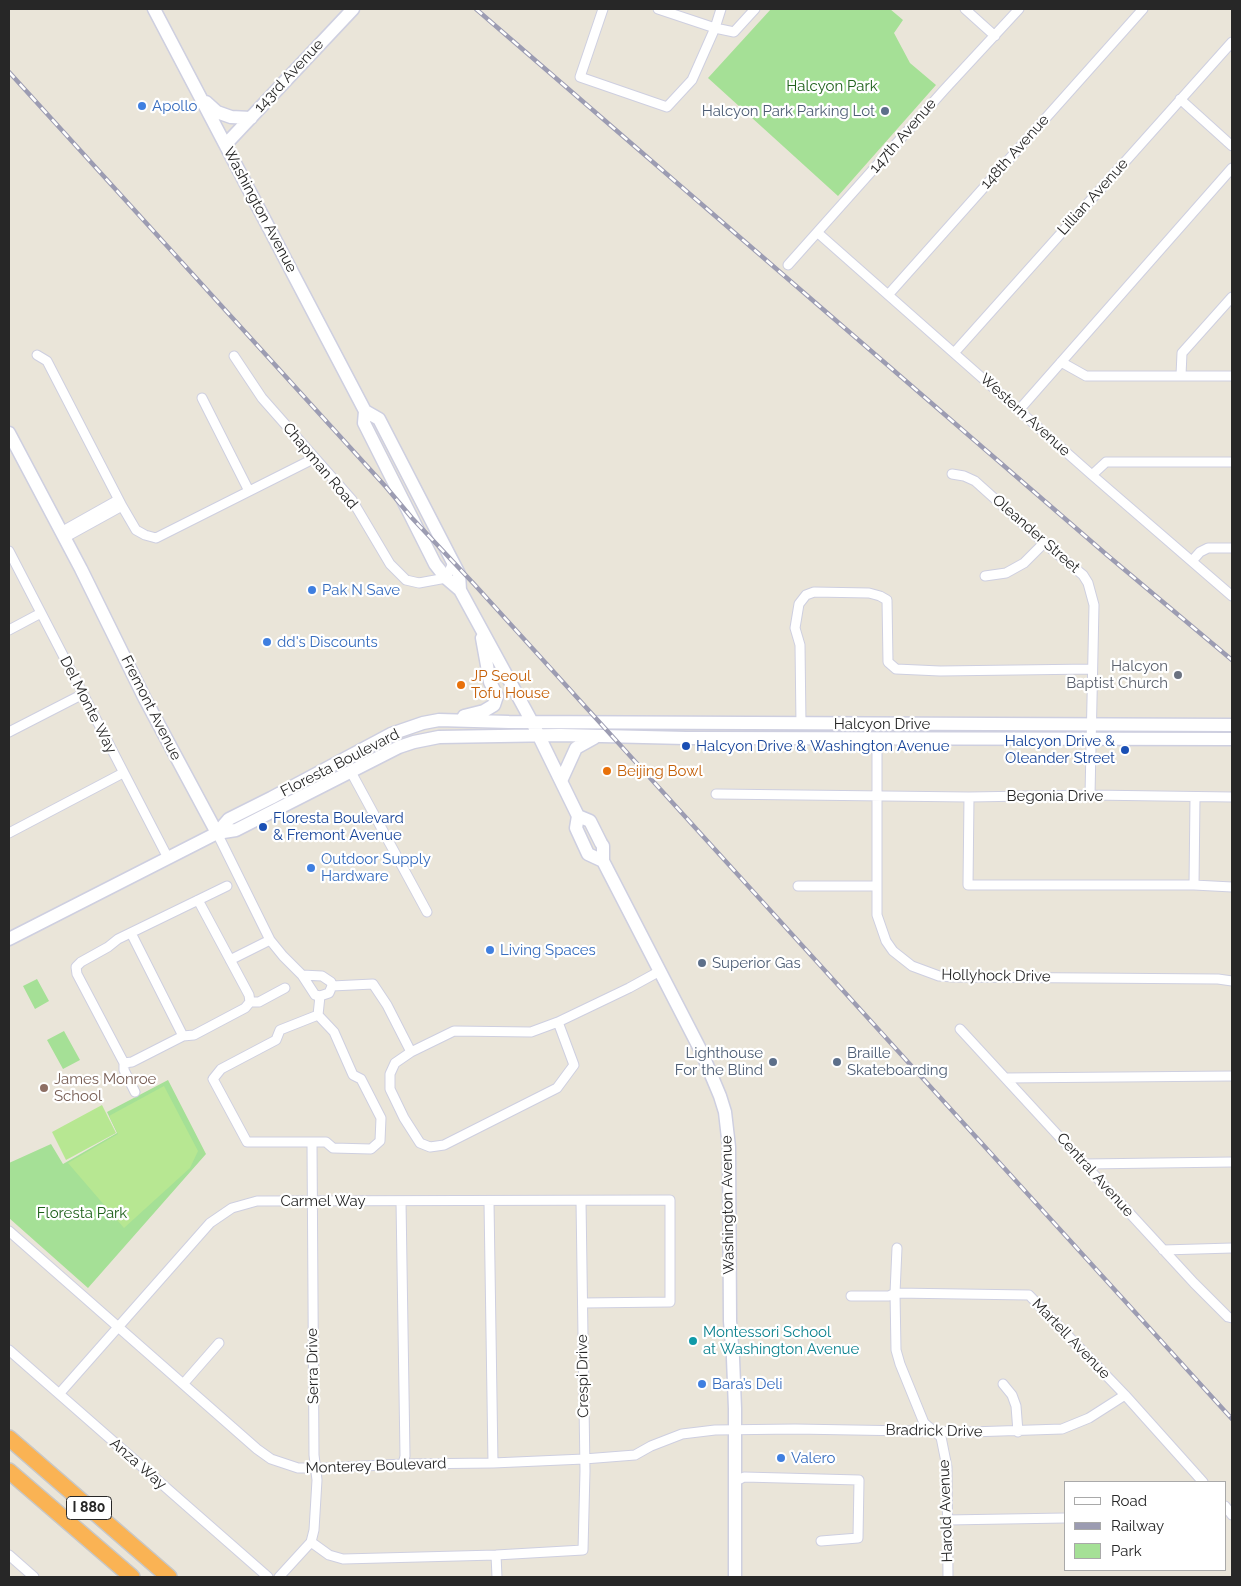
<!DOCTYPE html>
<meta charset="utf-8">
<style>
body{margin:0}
#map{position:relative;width:1241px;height:1586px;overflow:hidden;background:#eae5d9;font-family:Raleway,sans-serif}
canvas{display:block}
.frame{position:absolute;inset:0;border:10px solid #272727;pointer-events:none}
.legend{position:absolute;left:1064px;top:1481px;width:162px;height:90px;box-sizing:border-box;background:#fff;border:1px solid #a9a9a9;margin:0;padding:6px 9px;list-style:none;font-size:15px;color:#272727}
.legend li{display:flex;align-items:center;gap:10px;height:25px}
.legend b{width:25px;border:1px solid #a9a9a9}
</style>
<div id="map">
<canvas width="1241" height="1586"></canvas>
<div class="frame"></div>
<ul class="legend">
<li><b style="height:6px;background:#fff"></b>Road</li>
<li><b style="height:6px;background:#9c9cb2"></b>Railway</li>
<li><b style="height:14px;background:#a5e096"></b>Park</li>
</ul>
</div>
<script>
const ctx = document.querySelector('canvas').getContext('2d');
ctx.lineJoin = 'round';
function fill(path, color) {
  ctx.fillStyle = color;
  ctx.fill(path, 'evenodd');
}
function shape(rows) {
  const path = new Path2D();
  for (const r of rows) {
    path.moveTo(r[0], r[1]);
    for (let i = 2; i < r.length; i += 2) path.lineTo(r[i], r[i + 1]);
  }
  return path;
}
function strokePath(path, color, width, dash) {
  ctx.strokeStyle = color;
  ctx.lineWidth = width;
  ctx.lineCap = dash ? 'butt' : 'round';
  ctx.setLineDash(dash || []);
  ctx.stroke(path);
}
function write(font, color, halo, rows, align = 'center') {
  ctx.font = font + ' Raleway,sans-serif';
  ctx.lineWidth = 4.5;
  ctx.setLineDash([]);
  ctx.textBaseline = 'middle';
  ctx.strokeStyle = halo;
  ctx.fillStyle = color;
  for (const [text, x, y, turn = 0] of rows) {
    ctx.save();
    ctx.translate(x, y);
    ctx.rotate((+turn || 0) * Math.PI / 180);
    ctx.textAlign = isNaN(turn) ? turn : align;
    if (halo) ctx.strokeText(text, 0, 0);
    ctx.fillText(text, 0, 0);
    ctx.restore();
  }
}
const green = shape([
 [771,9,890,9,903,20,894,33,910,63,936,85,838,196,708,78],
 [37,979,49,1001,35,1009,23,986],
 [64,1031,80,1060,63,1069,47,1040],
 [168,1080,206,1154,88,1288,9,1218,9,1163,51,1144,63,1164,117,1133,107,1112]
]);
const pitch = shape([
 [164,1086,198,1151,190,1168,124,1228,68,1163,118,1134,109,1116],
 [102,1105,116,1133,66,1160,52,1132]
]);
const street = shape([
 [603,9,580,77,667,107,692,80,715,28,721,9],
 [658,9,715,28,734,32,755,9],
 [965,9,995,36],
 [1180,99,1232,146],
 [818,233,1092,475,1232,596],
 [788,265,944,90,1019,9],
 [888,295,1143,9],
 [954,353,1232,42],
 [37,355,47,361,122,506,136,530,145,535,156,538,315,458],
 [234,356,262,398,352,500,390,564,406,580,419,583,446,578,453,563],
 [1061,362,1086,376,1232,376],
 [1181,375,1182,353,1232,297],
 [202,398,249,491],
 [1019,410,1232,168],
 [952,474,964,476,975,481,1044,543,1083,575,1088,583,1094,605,1090,795],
 [1092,475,1106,462,1232,462],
 [61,532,118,500],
 [64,538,122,506],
 [9,551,168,858],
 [1192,561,1200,552,1208,548,1232,548],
 [985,576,1006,573,1024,563,1044,543],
 [9,630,41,613],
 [801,724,800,645,795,628,799,604,806,595,814,592,869,593,880,596,887,600,888,662,896,669,940,671,1092,669],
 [9,732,83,694],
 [877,738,877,915,886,941,893,951,912,966,939,976,953,977,1218,979,1232,981],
 [351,772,427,912],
 [716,794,969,797,1090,795,1232,797],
 [969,797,968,885,1194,885,1232,887],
 [9,833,123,773],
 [217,833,270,940,283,956,302,975],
 [1194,885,1195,798],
 [798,886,876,886],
 [198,900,249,995,250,1002],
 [131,933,183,1036],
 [230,960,270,940],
 [302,975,322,976,331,982,332,986,329,993,320,996,315,995,302,975],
 [332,986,373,984,387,1005,411,1052],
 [318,1015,280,1030,276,1040,221,1069,213,1079,247,1142,326,1142,333,1148,371,1149,380,1141,381,1118,361,1079,353,1075,334,1032,318,1015,320,996],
 [558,1022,574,1065,557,1088,444,1145,430,1147,420,1143,404,1118,390,1089,390,1074,395,1063,411,1052,454,1031,531,1032,558,1022,629,988,660,971],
 [960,1029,1194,1283,1228,1317,1232,1318],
 [124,1063,132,1062,183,1036,194,1035,245,1008,250,1002,259,1002,285,988],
 [1006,1078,1232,1076],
 [135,1092,124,1070,124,1063,77,974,76,967,81,962,108,947,118,939,227,886],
 [1085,1164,1232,1162],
 [401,1201,405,1456,403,1464],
 [489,1202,493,1463],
 [9,1231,257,1449,271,1459,298,1468,325,1468,403,1464,493,1463,584,1459,635,1455,651,1446,682,1434,715,1430,795,1429,970,1432,1062,1429,1089,1418,1125,1395],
 [897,1248,895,1293,896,1350,900,1364,924,1423,941,1437,947,1467,948,1577],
 [1163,1250,1232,1248],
 [851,1296,889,1296,895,1293,1029,1295,1125,1395,1203,1482],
 [9,1350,268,1577],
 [184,1383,219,1343],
 [1003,1384,1012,1395,1016,1406,1018,1432],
 [59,1394,210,1223,232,1208,257,1201,670,1200,670,1302,583,1303],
 [734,1482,744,1477,859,1480,858,1538,821,1541],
 [1225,1506,1232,1515],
 [947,1520,1065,1518],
 [311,1542,329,1555,343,1559,496,1555,583,1550,585,1471,581,1201],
 [9,1555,34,1577],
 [496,1555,497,1577],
 [279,1577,311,1542,314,1530,317,1480,314,1455,312,1142]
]);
const secondary = shape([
 [154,9,365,411,379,419,459,574,460,590],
 [206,102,217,112,231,117,251,118],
 [226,144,353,9],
 [365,411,364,423,435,564,446,578,460,590,532,722,578,816,576,828,588,854,603,861],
 [9,433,81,569,145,699,217,833],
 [464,716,484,711,494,705,497,696,490,682,482,638],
 [561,781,576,748,594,738],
 [578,816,590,821,601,843,603,846,603,861,702,1053,720,1096,725,1112,729,1147,730,1321,733,1358,735,1409,735,1577],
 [217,833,229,819,271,798,391,734,423,723,439,720,509,722,1232,725],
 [9,939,217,833,236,830,399,747,414,742,439,737,560,735,686,738,1232,739]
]);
const highway = shape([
 [9,1438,169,1577],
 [9,1471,132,1577]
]);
const rail = shape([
 [476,9,1107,555,1232,660],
 [9,72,386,487,412,518,474,584,1232,1419]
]);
const markers = [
 [142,106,5,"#3f7fe0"],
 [885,111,5,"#5c6f8a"],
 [312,590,5,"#3f7fe0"],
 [267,642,5,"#3f7fe0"],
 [1178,675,5,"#6b7280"],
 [461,685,5,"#e8710a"],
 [686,746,5,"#1a4fb4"],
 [1125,750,5,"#1a4fb4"],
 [607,771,5,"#e8710a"],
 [263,827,5,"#1a4fb4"],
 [311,868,5,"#3f7fe0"],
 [490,950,5,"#3f7fe0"],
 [702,963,5,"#5c6f8a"],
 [773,1062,5,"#5c6f8a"],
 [837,1062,5,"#5c6f8a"],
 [44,1088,5,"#8d6e63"],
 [693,1341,5,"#0f9aa8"],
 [702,1384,5,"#3f7fe0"],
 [781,1458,5,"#3f7fe0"]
];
const shields = [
 [89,1508,45]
];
const shieldNames = [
 ["I 880",89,1508]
];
const streetNames = [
 ["143rd Avenue",289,76,-47],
 ["147th Avenue",903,136,-49],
 ["148th Avenue",1015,152,-48],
 ["Lillian Avenue",1093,197,-48],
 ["Washington Avenue",260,210,62],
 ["Western Avenue",1025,415,42],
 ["Chapman Road",320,466,50],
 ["Oleander Street",1036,534,41],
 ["Del Monte Way",88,705,63],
 ["Fremont Avenue",151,708,63],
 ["Halcyon Drive",882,724],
 ["Floresta Boulevard",340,763,-27],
 ["Begonia Drive",1055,796],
 ["Hollyhock Drive",996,976,1],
 ["Central Avenue",1095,1175,48],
 ["Carmel Way",323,1201],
 ["Washington Avenue",728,1205,-91],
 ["Martell Avenue",1071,1339,46],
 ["Serra Drive",313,1366,-91],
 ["Crespi Drive",583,1376,-91],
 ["Bradrick Drive",934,1431,1],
 ["Anza Way",138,1464,41],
 ["Monterey Boulevard",376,1466,-2],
 ["Harold Avenue",946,1511,-92]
];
const parkNames = [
 ["Halcyon Park",832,86],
 ["Floresta Park",82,1213]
];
const shopNames = [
 ["Apollo",152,106],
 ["Pak N Save",322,590],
 ["dd's Discounts",277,642],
 ["Outdoor Supply",321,859],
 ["Hardware",321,876],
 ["Living Spaces",500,950],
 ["Bara’s Deli",712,1384],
 ["Valero",791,1458]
];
const serviceNames = [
 ["Halcyon Park Parking Lot",875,111],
 ["Superior Gas",712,963,"left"],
 ["Lighthouse",763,1053],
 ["For the Blind",763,1070],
 ["Braille",847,1053,"left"],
 ["Skateboarding",847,1070,"left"]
];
const worshipNames = [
 ["Halcyon",1168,666],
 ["Baptist Church",1168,683]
];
const foodNames = [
 ["JP Seoul",471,676],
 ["Tofu House",471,693],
 ["Beijing Bowl",617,771]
];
const transitNames = [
 ["Halcyon Drive &",1115,741,"right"],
 ["Oleander Street",1115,758,"right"],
 ["Halcyon Drive & Washington Avenue",696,746],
 ["Floresta Boulevard",273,818],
 ["& Fremont Avenue",273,835]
];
const educationNames = [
 ["James Monroe",54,1079],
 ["School",54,1096]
];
const cultureNames = [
 ["Montessori School",703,1332],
 ["at Washington Avenue",703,1349]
];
fill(green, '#a5e096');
fill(pitch, '#b7e792');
strokePath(street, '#cecfe0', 11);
strokePath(secondary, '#cecfe0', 15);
strokePath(highway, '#c7c7c7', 18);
strokePath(street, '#fff', 9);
strokePath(secondary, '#fff', 12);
strokePath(highway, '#fab354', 15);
strokePath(rail, '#9c9cb2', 4.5);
strokePath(rail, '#fff', 2.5, [8]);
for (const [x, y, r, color] of markers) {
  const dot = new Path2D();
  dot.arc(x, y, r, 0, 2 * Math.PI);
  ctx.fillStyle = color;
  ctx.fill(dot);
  strokePath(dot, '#fff', 2);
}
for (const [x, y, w] of shields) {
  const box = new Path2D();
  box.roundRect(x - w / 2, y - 11.5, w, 23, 4);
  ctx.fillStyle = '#fff';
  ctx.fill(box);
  strokePath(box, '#272727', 1);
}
write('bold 14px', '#272727', null, shieldNames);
write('15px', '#272727', '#fff', streetNames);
write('15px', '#1f611b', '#fff', parkNames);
write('15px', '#366cbe', '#fff', shopNames, 'left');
write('15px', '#4e5e75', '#fff', serviceNames, 'right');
write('15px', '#5b616d', '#fff', worshipNames, 'right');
write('15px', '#c56008', '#fff', foodNames, 'left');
write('15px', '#164399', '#fff', transitNames, 'left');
write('15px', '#785e54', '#fff', educationNames, 'left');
write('15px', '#0d838f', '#fff', cultureNames, 'left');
</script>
